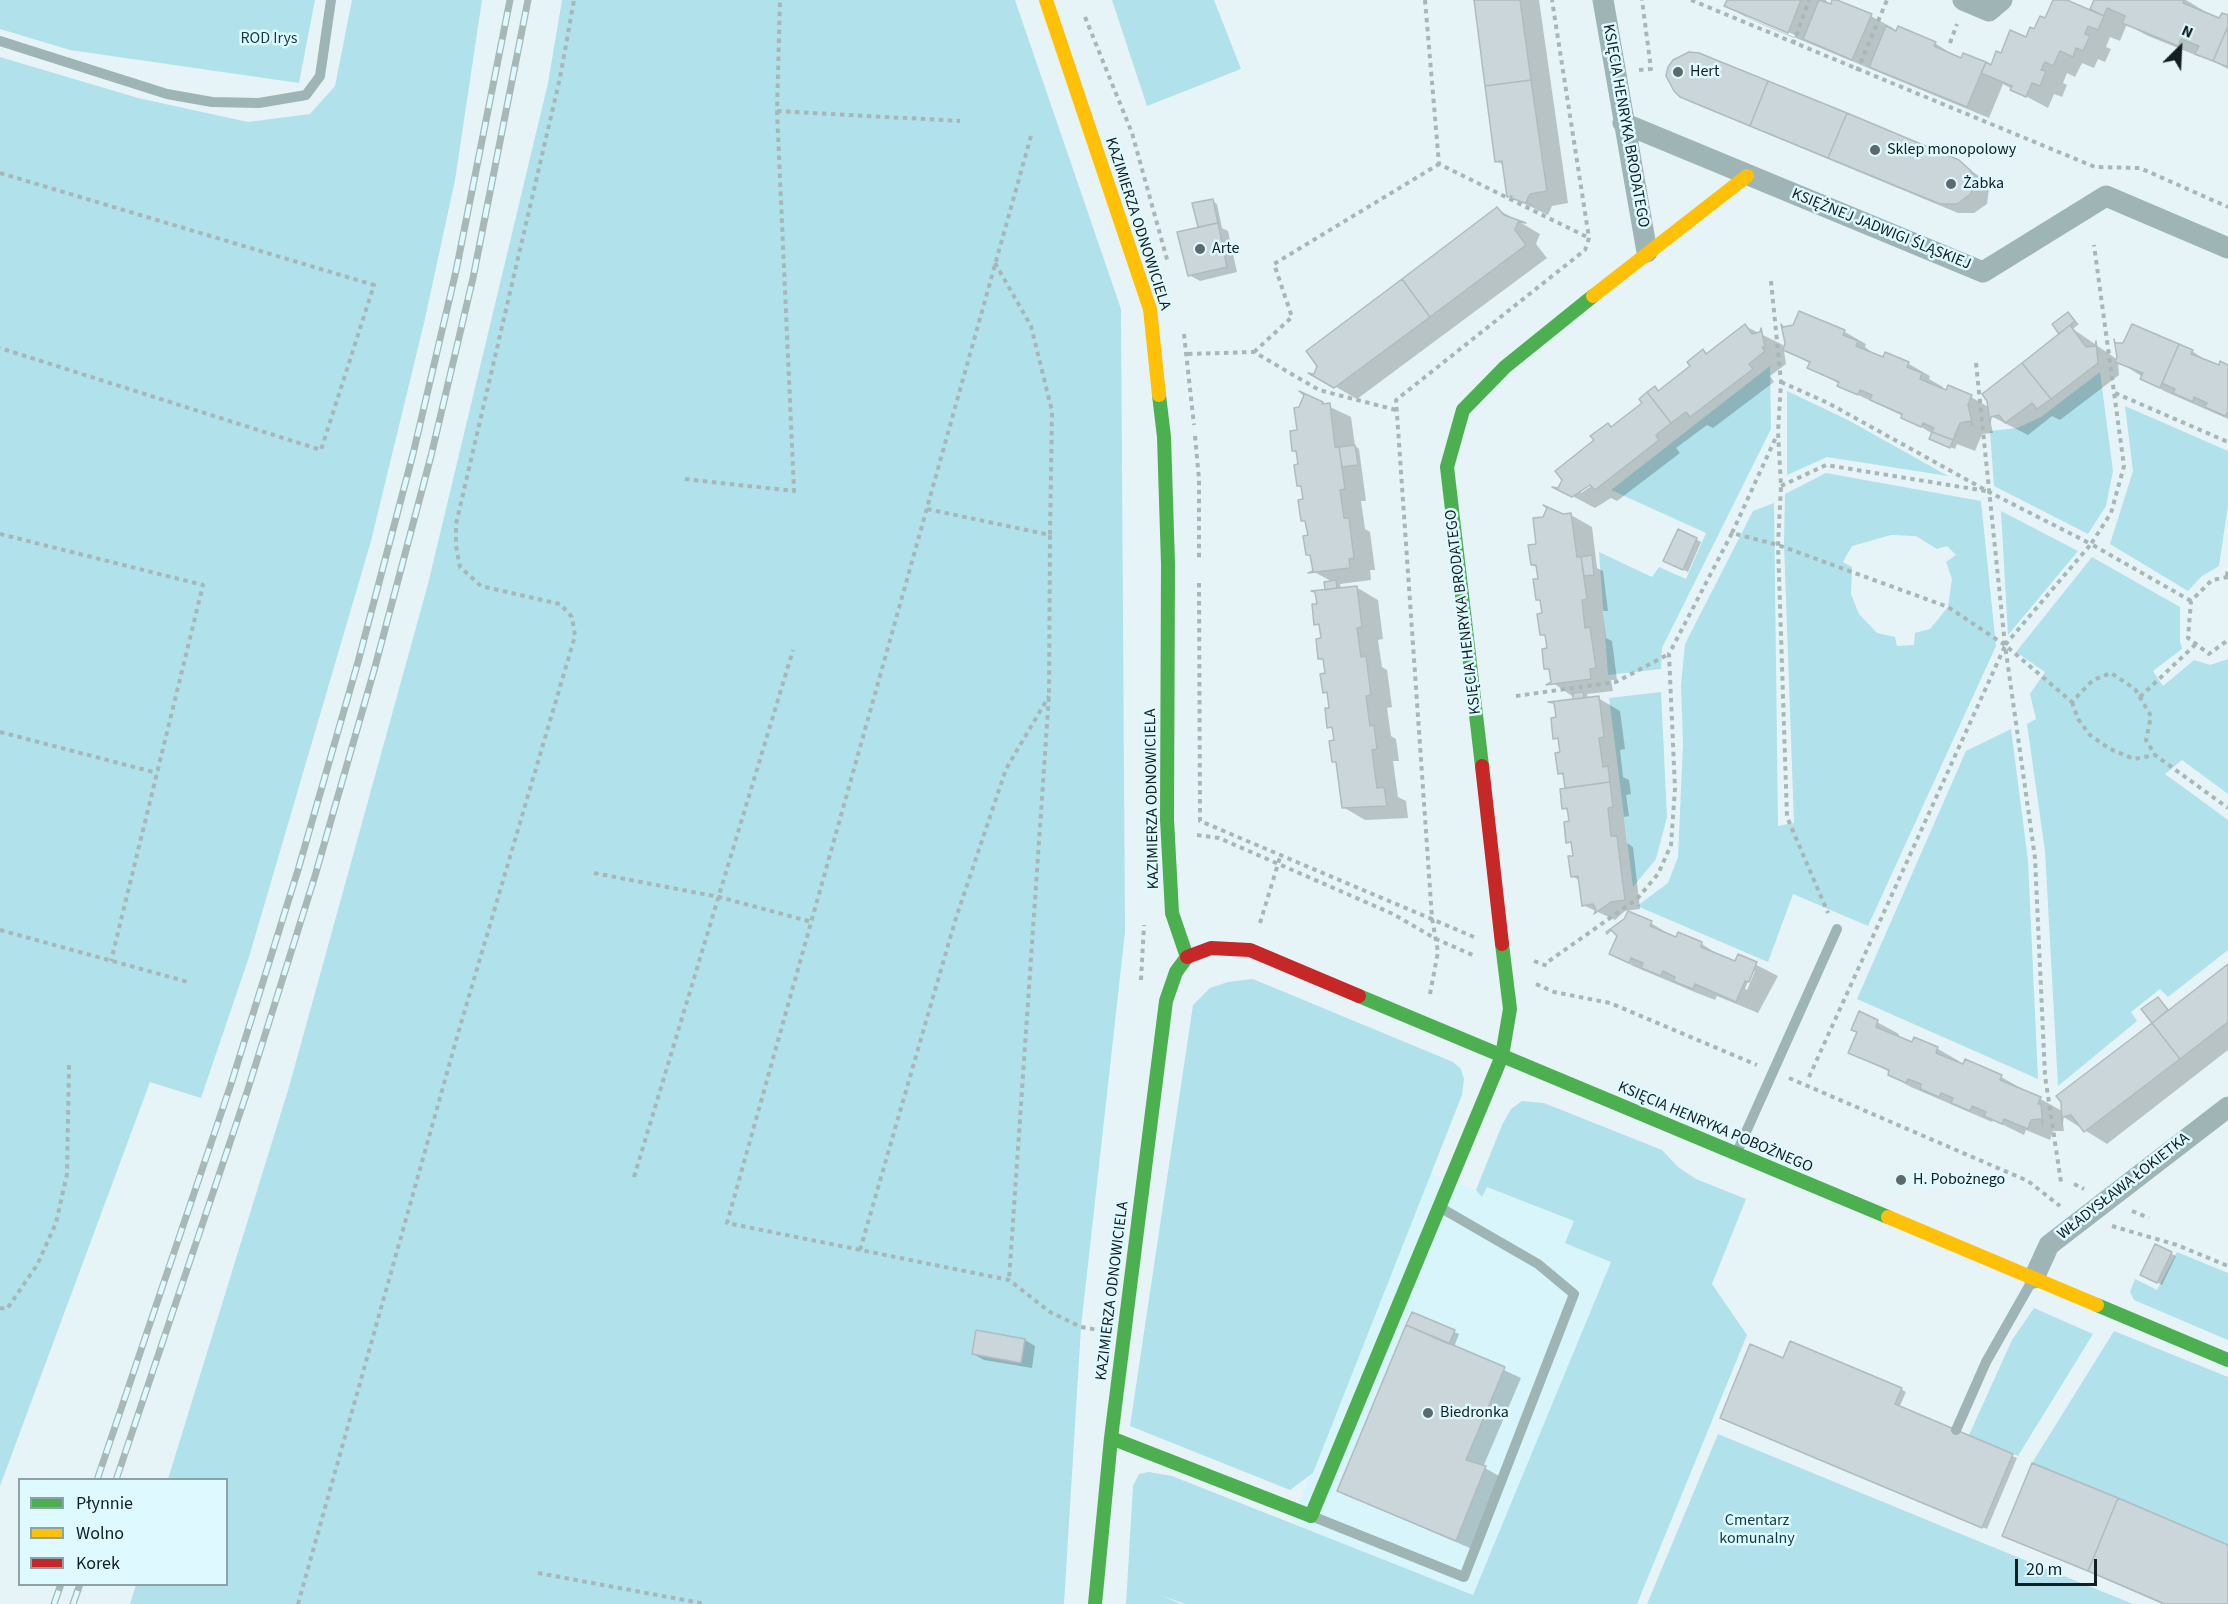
<!DOCTYPE html>
<meta charset="utf-8">
<style>
body{margin:0}
#map{position:relative;width:2228px;height:1604px;overflow:hidden;background:#e6f4f7;font-family:"Source Sans 3",sans-serif}
canvas{display:block}
.legend{position:absolute;left:18px;top:1478px;width:210px;height:108px;box-sizing:border-box;background:#def9ff;border:2px solid #8da2a7;margin:0;padding:8px 10px;list-style:none;font-size:18px;color:#131f22}
.legend li{display:flex;align-items:center;gap:12px;height:30px}
.legend b{width:30px;border:2px solid #8da2a7}
.north{position:absolute;left:2150px;top:18px;width:60px;height:60px;-webkit-text-stroke:4px #def9ff;paint-order:stroke;rotate:24deg;font-size:16px;font-weight:700;line-height:24px;text-align:center;color:#131f22}
.north::after{content:'';display:block;margin:auto;width:21px;height:27px;background:#131f22;clip-path:polygon(50% 0,100% 100%,50% 72%,0 100%)}
.scale{position:absolute;left:2015px;top:1559px;width:82px;height:27px;box-sizing:border-box;border:3px solid #131f22;border-top:0;padding-left:8px;font-size:18px;line-height:21px;white-space:nowrap;color:#131f22;-webkit-text-stroke:4px #def9ff;paint-order:stroke}
</style>
<div id="map">
<canvas width="2228" height="1604"></canvas>
<ul class="legend">
<li><b style="height:8px;background:#4caf50"></b>Płynnie</li>
<li><b style="height:8px;background:#ffc107"></b>Wolno</li>
<li><b style="height:8px;background:#c62828"></b>Korek</li>
</ul>
<div class="north">N</div>
<div class="scale">20 m</div>
</div>
<script>
const ctx = document.querySelector('canvas').getContext('2d');
ctx.lineJoin = 'round';
function fill(path, color) {
  ctx.fillStyle = color;
  ctx.fill(path, 'evenodd');
}
function shape(rows) {
  const path = new Path2D();
  for (const r of rows) {
    path.moveTo(r[0], r[1]);
    for (let i = 2; i < r.length; i += 2) path.lineTo(r[i], r[i + 1]);
  }
  return path;
}
function strokePath(path, color, width, dash) {
  ctx.strokeStyle = color;
  ctx.lineWidth = width;
  ctx.lineCap = dash ? 'butt' : 'round';
  ctx.setLineDash(dash || []);
  ctx.stroke(path);
}
function write(font, color, halo, rows, align = 'center') {
  ctx.font = font + ' "Source Sans 3",sans-serif';
  ctx.lineWidth = 5;
  ctx.setLineDash([]);
  ctx.textBaseline = 'middle';
  ctx.strokeStyle = halo;
  ctx.fillStyle = color;
  for (const [text, x, y, turn = 0] of rows) {
    ctx.save();
    ctx.translate(x, y);
    ctx.rotate((+turn || 0) * Math.PI / 180);
    ctx.textAlign = isNaN(turn) ? turn : align;
    if (halo) ctx.strokeText(text, 0, 0);
    ctx.fillText(text, 0, 0);
    ctx.restore();
  }
}
const built = shape([
 [1431,1173,1476,1190,1482,1197,1487,1187,1574,1221,1566,1243,1611,1261,1473,1595,1291,1523]
]);
const green = shape([
 [0,0,315,0,299,83,70,50,0,29],
 [352,0,482,0,455,180,424,323,371,541,249,957,201,1098,150,1082,0,1486,0,57,138,98,248,122,310,114,335,86],
 [562,0,1015,0,1121,309,1125,932,1081,1327,1064,1604,130,1604,136,1585,226,1584,226,1480,168,1479,289,1087,428,584,548,83],
 [1112,0,1214,0,1241,69,1147,106],
 [1770,366,1771,429,1662,648,1661,669,1608,675,1599,552,1652,577,1659,567,1686,579,1706,533,1611,490],
 [2100,372,2113,471,2106,506,2088,534,1994,486,1990,431,2017,428,2041,417],
 [1787,391,1848,420,1948,476,1827,457,1787,475],
 [2125,406,2228,451,2228,505,2219,566,2202,576,2188,591,2110,544,2133,471],
 [1826,473,1981,501,1996,646,1868,926,1793,894,1768,962,1637,906,1668,883,1678,857,1683,744,1681,685,1685,644,1753,511,1774,503,1778,826,1794,823,1784,543,1785,494],
 [1891,535,1916,536,1937,549,1947,546,1956,555,1946,562,1952,579,1948,607,1930,629,1915,633,1914,645,1897,646,1895,637,1877,633,1859,614,1851,594,1852,567,1843,562,1852,546],
 [2001,511,2078,551,2008,635],
 [2092,557,2180,607,2180,641,2182,649,2153,671,2163,686,2194,660,2210,665,2228,659,2228,794,2182,760,2165,774,2228,820,2228,950,2168,997,2160,989,2131,1012,2137,1021,2058,1086,2045,851,2027,724,2036,719,2030,694,2045,672,2016,652],
 [1661,692,1667,817,1656,859,1633,887,1609,698],
 [2011,729,2028,860,2038,1079,1857,999,1966,751],
 [1253,979,1453,1062,1461,1069,1464,1079,1462,1095,1313,1473,1290,1490,1130,1426,1193,1005,1210,988,1228,982],
 [1522,1101,1544,1103,1662,1150,1678,1167,1696,1179,1746,1199,1712,1284,1747,1335,1637,1604,1185,1604,1160,1595,1181,1604,1126,1604,1133,1486,1139,1474,1149,1472,1172,1476,1473,1595,1611,1262,1565,1243,1574,1221,1487,1187,1482,1197,1476,1190,1502,1125,1511,1109],
 [2177,1252,2228,1273,2228,1340,2134,1300,2130,1292,2135,1279,2157,1290],
 [2034,1308,2093,1334,2018,1456,1969,1435,2012,1340],
 [2114,1331,2228,1377,2228,1545,2032,1463],
 [1718,1434,1978,1541,2133,1604,1647,1604]
]);
const shadow = shape([
 [1475,0,1539,0,1568,203,1552,206,1548,215,1509,196,1504,165,1496,161],
 [1729,0,1826,0,1827,3,1871,16,1893,28,1892,30,1935,43,1956,57,1992,67,2002,55,2035,31,2046,20,2054,0,2064,0,2091,11,2096,0,2186,0,2206,12,2205,14,2220,20,2228,17,2228,69,2201,55,2200,57,2146,35,2127,24,2120,41,2110,37,2106,47,2111,49,2105,62,2098,59,2094,68,2082,63,2075,77,2067,73,2063,83,2067,85,2062,97,2054,94,2048,108,2003,84,1989,118,1748,18,1726,6],
 [1747,14,1795,35,1794,38,1747,18],
 [1698,54,1958,161,1987,182,1989,189,1987,204,1974,213,1958,213,1698,105,1681,95,1670,83,1670,67,1681,56],
 [1212,201,1217,204,1222,228,1228,231,1237,272,1200,281,1189,275,1199,227],
 [1497,209,1540,234,1536,244,1547,258,1357,399,1315,375,1319,366],
 [1800,313,1845,332,1866,344,1865,347,1878,357,1884,359,1886,354,1909,364,1930,376,1929,379,1943,387,1942,390,1971,397,1990,408,2061,334,2068,314,2079,324,2073,329,2118,360,2192,351,2213,365,2228,366,2228,419,2164,391,2118,361,2119,375,2060,420,2052,416,2028,435,1989,415,1993,433,1982,434,1975,451,1957,444,1955,449,1936,441,1933,434,1903,416,1839,386,1840,384,1809,368,1811,364,1785,349],
 [1745,326,1783,345,1786,364,1770,376,1774,382,1713,428,1707,425,1676,448,1680,453,1617,501,1611,498,1595,508,1559,489,1608,424,1613,427,1644,403,1655,388,1660,391,1692,366,1703,351,1708,354],
 [1596,480,1597,482,1581,493,1581,489],
 [1322,403,1351,417,1355,446,1359,449,1366,501,1361,501,1365,529,1370,532,1375,570,1370,570,1371,580,1340,584,1341,589,1356,587,1378,600,1383,639,1378,640,1382,667,1387,670,1392,707,1387,708,1391,736,1396,739,1399,761,1393,761,1398,797,1406,801,1408,818,1365,820,1343,807,1338,764,1333,761,1335,742,1334,730,1328,727,1329,695,1324,692,1327,674,1325,662,1320,658,1323,639,1321,627,1316,624,1318,605,1333,582,1314,572,1312,557,1307,554,1309,536,1307,522,1303,520,1305,501,1303,488,1298,485,1298,453,1293,450,1298,431],
 [1571,515,1592,527,1597,568,1603,571,1608,611,1603,611,1606,638,1612,641,1617,680,1611,680,1613,691,1587,694,1588,699,1598,698,1620,711,1625,749,1620,750,1623,777,1629,780,1631,794,1626,795,1629,816,1624,817,1627,843,1633,847,1640,909,1625,911,1615,920,1583,905,1580,881,1572,876,1575,857,1573,845,1568,842,1569,811,1563,808,1569,789,1566,787,1564,776,1559,773,1560,741,1555,738,1557,718,1578,700,1553,683,1551,671,1546,668,1548,649,1547,637,1542,634,1544,614,1542,602,1537,599,1540,580,1538,568,1532,565,1538,545,1563,516],
 [1679,531,1701,542,1688,572,1670,563],
 [1651,923,1677,939,1679,934,1702,944,1723,958,1736,963,1739,956,1778,976,1758,1013,1717,996,1715,1000,1697,993,1633,966,1611,954],
 [1752,971,1755,971,1747,990,1745,989],
 [2228,966,2228,1050,2107,1144,2062,1116,2064,1131,2053,1131,2050,1140,2026,1130,2024,1135,1993,1120,1992,1122,1911,1087,1889,1075,1890,1072,1850,1052,1858,1032,1860,1013,1899,1034,1898,1038,1913,1044,1915,1039,1938,1049,1959,1061,1958,1064,1963,1066,1965,1061,2001,1077,2062,1111,2154,1023,2143,1009,2158,999,2170,1011],
 [2156,1246,2176,1256,2162,1285,2142,1274],
 [1413,1314,1459,1334,1454,1347,1521,1378,1483,1467,1501,1477,1472,1549,1339,1491],
 [977,1332,1025,1340,1035,1346,1032,1368,984,1360,973,1354],
 [1784,1360,1901,1389,1906,1392,1899,1408,2017,1458,1987,1529,1726,1420],
 [2004,1535,2228,1546,2228,1604,2162,1604]
]);
const building = shape([
 [1474,0,1520,0,1531,80,1485,86,1474,0],
 [1727,0,1801,0,1788,33,1724,6,1727,0],
 [1819,0,1831,4,1832,0,1837,0,1872,14,1852,60,1803,39,1819,0],
 [2053,0,2067,0,2104,16,2098,30,2088,26,2085,34,2090,36,2083,51,2076,48,2073,57,2060,51,2053,66,2045,62,2041,70,2046,71,2040,86,2032,83,2026,97,2010,90,2012,86,1981,73,1986,62,1991,65,1996,51,2001,53,2010,30,2026,37,2030,27,2034,29,2040,16,2045,18,2053,0],
 [2094,0,2184,0,2183,3,2219,18,2222,13,2228,15,2228,26,2213,61,2195,54,2199,46,2181,39,2178,46,2122,23,2125,16,2107,8,2104,16,2090,9,2094,0],
 [1886,26,1896,31,1898,26,1936,42,1934,46,1961,58,1963,53,1986,62,1967,107,1869,67,1886,26],
 [2228,26,2228,67,2213,61,2228,26],
 [1689,52,1699,53,1768,81,1750,126,1680,97,1674,91,1666,76,1668,67,1673,60,1689,52],
 [1531,80,1547,191,1530,194,1526,202,1533,206,1511,198,1512,196,1507,197,1502,161,1495,162,1485,86,1531,80],
 [1768,81,1847,113,1828,158,1750,126,1768,81],
 [1847,113,1959,160,1971,171,1973,179,1971,194,1957,204,1940,204,1828,158,1847,113],
 [1213,199,1218,223,1198,227,1192,203,1213,199],
 [1497,207,1504,215,1526,223,1518,222,1515,230,1526,245,1430,317,1402,279,1497,207],
 [1218,223,1227,267,1188,276,1177,232,1218,223],
 [1402,279,1430,317,1334,388,1308,373,1314,374,1317,366,1306,351,1402,279],
 [1799,311,1845,330,1843,335,1858,341,1856,346,1883,357,1885,352,1909,362,1907,367,1922,373,1920,379,1946,390,1948,385,1972,395,1968,405,1973,426,1970,421,1960,423,1953,440,1932,432,1934,428,1923,423,1921,427,1901,418,1902,414,1870,400,1872,395,1860,390,1858,395,1837,386,1839,382,1807,368,1810,362,1783,350,1785,343,1781,324,1783,327,1793,325,1799,311],
 [2068,312,2075,321,2059,334,2052,324,2068,312],
 [1745,324,1752,334,1760,332,1761,328,1765,347,1762,347,1765,351,1749,364,1753,369,1690,417,1686,412,1671,423,1647,392,1655,386,1658,391,1690,366,1687,362,1703,349,1706,354,1745,324],
 [2132,324,2179,344,2160,388,2140,379,2143,373,2115,362,2117,357,2114,339,2115,343,2123,343,2132,324],
 [2070,325,2086,347,2095,346,2096,341,2098,363,2051,399,2022,363,2070,325],
 [2179,344,2193,350,2191,354,2219,365,2220,361,2228,365,2228,412,2225,416,2205,407,2207,403,2194,397,2193,402,2173,393,2175,389,2162,383,2179,344],
 [2022,363,2051,399,2037,409,2032,403,2005,423,1999,415,1991,417,1990,423,1987,401,1982,394,2022,363],
 [1299,391,1323,402,1322,404,1330,403,1335,447,1339,447,1345,489,1340,490,1344,518,1349,518,1354,558,1349,559,1350,568,1308,573,1313,571,1310,555,1306,555,1303,536,1308,535,1305,521,1301,521,1298,500,1303,499,1301,486,1297,486,1294,465,1298,464,1296,451,1292,451,1290,431,1297,430,1294,408,1299,407,1304,395,1299,391],
 [1647,392,1671,423,1656,435,1659,440,1595,490,1590,485,1572,497,1552,487,1558,488,1562,480,1555,471,1594,440,1590,436,1608,423,1611,427,1642,403,1639,399,1647,392],
 [1932,432,1953,440,1950,448,1929,439,1932,432],
 [1355,445,1358,465,1342,467,1339,447,1355,445],
 [1543,505,1563,514,1571,513,1577,557,1581,557,1587,599,1582,600,1585,628,1590,627,1596,668,1590,669,1591,679,1546,685,1551,682,1549,669,1544,669,1542,649,1547,648,1545,635,1540,635,1537,614,1542,613,1540,600,1536,600,1533,579,1538,579,1536,565,1531,565,1528,545,1536,544,1533,518,1543,517,1547,508,1543,505],
 [1678,529,1697,538,1683,570,1663,561,1678,529],
 [1592,555,1594,575,1584,576,1581,557,1592,555],
 [1336,580,1337,588,1325,590,1324,582,1336,580],
 [1357,586,1362,627,1357,628,1361,657,1366,656,1371,695,1366,696,1370,726,1374,725,1377,749,1372,750,1377,788,1384,787,1387,806,1342,808,1336,762,1332,762,1329,741,1334,740,1332,727,1327,728,1325,708,1329,708,1327,692,1323,693,1320,674,1325,673,1323,659,1318,659,1316,639,1321,638,1319,624,1314,625,1312,604,1317,604,1315,592,1311,591,1357,586],
 [1583,692,1584,698,1573,699,1573,693,1583,692],
 [1599,696,1604,737,1599,738,1603,767,1608,766,1610,782,1565,788,1563,773,1558,774,1555,753,1560,752,1559,746,1558,738,1553,739,1551,718,1556,717,1554,703,1548,702,1599,696],
 [1610,782,1613,807,1608,808,1611,836,1617,836,1625,900,1611,902,1594,914,1596,910,1593,904,1582,906,1578,876,1571,877,1568,856,1573,856,1571,842,1566,843,1564,822,1569,821,1568,814,1567,808,1562,809,1560,789,1610,782],
 [1628,911,1652,921,1650,926,1676,937,1678,932,1702,942,1701,947,1735,961,1738,954,1757,962,1749,982,1745,981,1736,1002,1695,984,1693,989,1673,981,1675,977,1663,971,1661,976,1641,968,1643,963,1631,958,1629,963,1609,954,1617,936,1611,930,1607,934,1606,932,1624,919,1628,911],
 [2228,964,2228,1022,2180,1059,2152,1023,2228,964],
 [2158,997,2168,1010,2152,1023,2141,1009,2158,997],
 [1859,1011,1878,1020,1876,1027,1912,1042,1914,1037,1938,1047,1936,1053,1963,1064,1965,1059,2002,1075,2000,1080,2041,1097,2038,1104,2041,1104,2043,1126,2041,1119,2031,1120,2028,1129,2004,1119,2002,1124,1984,1116,1986,1112,1972,1106,1970,1111,1951,1103,1953,1098,1941,1093,1939,1097,1920,1089,1921,1084,1908,1079,1906,1083,1888,1075,1889,1070,1848,1053,1857,1032,1851,1030,1859,1011],
 [2152,1023,2180,1059,2084,1132,2071,1115,2063,1117,2062,1125,2061,1102,2056,1096,2152,1023],
 [2155,1244,2172,1252,2157,1283,2140,1275,2155,1244],
 [1412,1312,1455,1330,1449,1344,1406,1325,1412,1312],
 [1406,1325,1505,1367,1466,1460,1486,1466,1456,1541,1337,1491,1406,1325],
 [976,1330,1025,1339,1021,1363,972,1354,976,1330],
 [1790,1341,1902,1388,1895,1404,2013,1454,1982,1528,1720,1418,1750,1344,1783,1358,1790,1341],
 [2032,1463,2118,1498,2088,1571,2002,1536,2032,1463],
 [2118,1498,2228,1545,2228,1604,2165,1604,2088,1571,2118,1498]
]);
const path = shape([
 [1425,0,1439,164,1589,238],
 [1691,0,2095,167,2140,168,2228,207],
 [1085,17,1132,133,1168,263],
 [1950,43,1957,24],
 [1793,44,1809,0],
 [1639,70,1651,69,1642,0],
 [1857,71,1887,0],
 [777,111,960,121],
 [1031,136,727,1223,1009,1280,1050,1312,1081,1327,1098,1330],
 [0,173,374,285,321,450,0,348],
 [995,263,1031,326,1052,411,1050,535],
 [1771,281,1781,382,1778,432,1781,486,1778,545,1787,817,1828,913],
 [1184,334,1194,425],
 [1254,352,1292,317,1274,264,1439,164],
 [1188,354,1254,352,1319,390,1396,410],
 [1976,363,2005,645,2035,858,2045,1076,2061,1182],
 [1781,382,1828,403,1989,492,2091,544,2111,513,2124,466,2094,245],
 [2115,393,2228,442],
 [1195,436,1199,479,1199,560],
 [685,479,794,491,777,111,780,0],
 [1781,486,1826,465,1986,491],
 [927,509,1050,535,1049,695,1009,1280],
 [1732,533,1777,435],
 [0,534,203,585,111,961],
 [2227,576,2228,567],
 [2228,577,2212,580,2191,601,2188,638,2209,654,2228,640],
 [1199,583,1200,821,1474,937],
 [2191,601,2091,544,2005,645,2072,702,2093,680,2111,673,2135,689,2151,716,2146,740,2155,755,2228,808],
 [1516,696,1616,682,1669,654],
 [2140,697,2196,644],
 [2072,702,2078,719,2090,735,2110,749,2134,759,2155,755],
 [0,732,157,773],
 [1197,835,1219,838,1393,914,1436,939,1475,956],
 [594,873,719,897,812,922],
 [1260,923,1281,854],
 [0,930,188,982],
 [1534,961,1550,967],
 [1549,961,1637,899,1658,874,1671,845,1675,788,1669,654,1732,533,1778,545,1948,607,2005,645],
 [1141,980,1144,925],
 [1536,984,1554,992,1610,1003,1757,1065],
 [1430,994,1438,952,1432,918,1396,400,1585,250,1589,238,1552,0],
 [1809,1077,2005,646],
 [1789,1078,2028,1181,2060,1206],
 [634,1177,793,650],
 [2074,1184,2084,1189],
 [2132,1211,2149,1218],
 [2112,1226,2177,1245,2228,1266],
 [860,1250,955,921,1006,769,1049,696],
 [0,1308,7,1309,37,1265,56,1223,67,1174,69,1065],
 [538,1573,706,1604],
 [298,1604,459,1030,575,636,572,617,560,604,481,586,460,567,456,546,456,524,560,78,574,0]
]);
const lane = shape([
 [0,41,167,94,212,102,259,103,306,95,320,76,331,0],
 [1737,1152,1837,929],
 [1956,1430,1986,1362,2032,1281],
 [1314,1517,1464,1577,1574,1294,1538,1264,1441,1208]
]);
const street = shape([
 [1603,0,1647,252],
 [1963,0,1989,11,2002,0],
 [1623,123,1983,272,2106,196,2228,248],
 [2034,1278,2049,1245,2228,1107]
]);
const fast = shape([
 [1159,395,1164,437,1168,564,1167,819,1172,913,1187,957],
 [1482,766,1447,467,1463,410,1505,367,1593,296],
 [1359,996,1888,1217],
 [2097,1305,2228,1360],
 [1111,1438,1311,1516,1502,1056,1510,1009,1502,944],
 [1095,1604,1111,1438,1166,1001,1176,972,1187,957]
]);
const slow = shape([
 [1046,0,1150,309,1159,395],
 [1593,296,1747,176],
 [1888,1217,2097,1305]
]);
const jam = shape([
 [1482,766,1502,944],
 [1187,957,1211,948,1250,950,1359,996]
]);
const rail = shape([
 [97,1480,231,1084,298,870,358,662,413,454,456,271,510,0],
 [116,1480,247,1092,315,876,375,667,431,456,473,278,528,0],
 [54,1604,61,1584],
 [73,1604,80,1584]
]);
const markers = [
 [1678,72,6,"#5d6a6d"],
 [1875,150,6,"#5d6a6d"],
 [1951,184,6,"#5d6a6d"],
 [1200,249,6,"#5d6a6d"],
 [1901,1180,6,"#5d6a6d"],
 [1428,1413,6,"#5d6a6d"]
];
const parkNames = [
 ["ROD Irys",269,39],
 ["Cmentarz",1757,1521],
 ["komunalny",1757,1539]
];
const poiNames = [
 ["Hert",1690,72],
 ["Sklep monopolowy",1887,150],
 ["Żabka",1963,184],
 ["Arte",1212,249],
 ["H. Pobożnego",1913,1180],
 ["Biedronka",1440,1413]
];
const streetNames = [
 ["KSIĘCIA HENRYKA BRODATEGO",1625,126,80],
 ["KAZIMIERZA ODNOWICIELA",1137,224,72],
 ["KSIĘŻNEJ JADWIGI ŚLĄSKIEJ",1881,230,22],
 ["KSIĘCIA HENRYKA BRODATEGO",1464,612,-97],
 ["KAZIMIERZA ODNOWICIELA",1153,799,-91],
 ["KSIĘCIA HENRYKA POBOŻNEGO",1715,1128,23],
 ["WŁADYSŁAWA ŁOKIETKA",2124,1187,-38],
 ["KAZIMIERZA ODNOWICIELA",1113,1291,-83]
];
fill(built, '#d7f5fb');
fill(green, '#b1e1ea');
fill(shadow, '#0003');
fill(building, '#cbd6da');
strokePath(building, '#b0bbbf', 1.5);
strokePath(path, '#a7b7b7', 4, [4.5, 4.5]);
strokePath(lane, '#9fb4b4', 10);
strokePath(street, '#9fb4b4', 21);
strokePath(fast, '#4caf50', 14);
strokePath(slow, '#ffc107', 14);
strokePath(jam, '#c62828', 14);
strokePath(rail, '#a7b8b7', 7);
strokePath(rail, '#def9ff', 4.5, [14]);
for (const [x, y, r, color] of markers) {
  const dot = new Path2D();
  dot.arc(x, y, r, 0, 2 * Math.PI);
  ctx.fillStyle = color;
  ctx.fill(dot);
  strokePath(dot, '#def9ff', 2);
}
write('16px', '#0d3c44', '#def9ff', parkNames);
write('16px', '#131f22', '#def9ff', poiNames, 'left');
write('16px', '#131f22', '#def9ff', streetNames);
</script>
